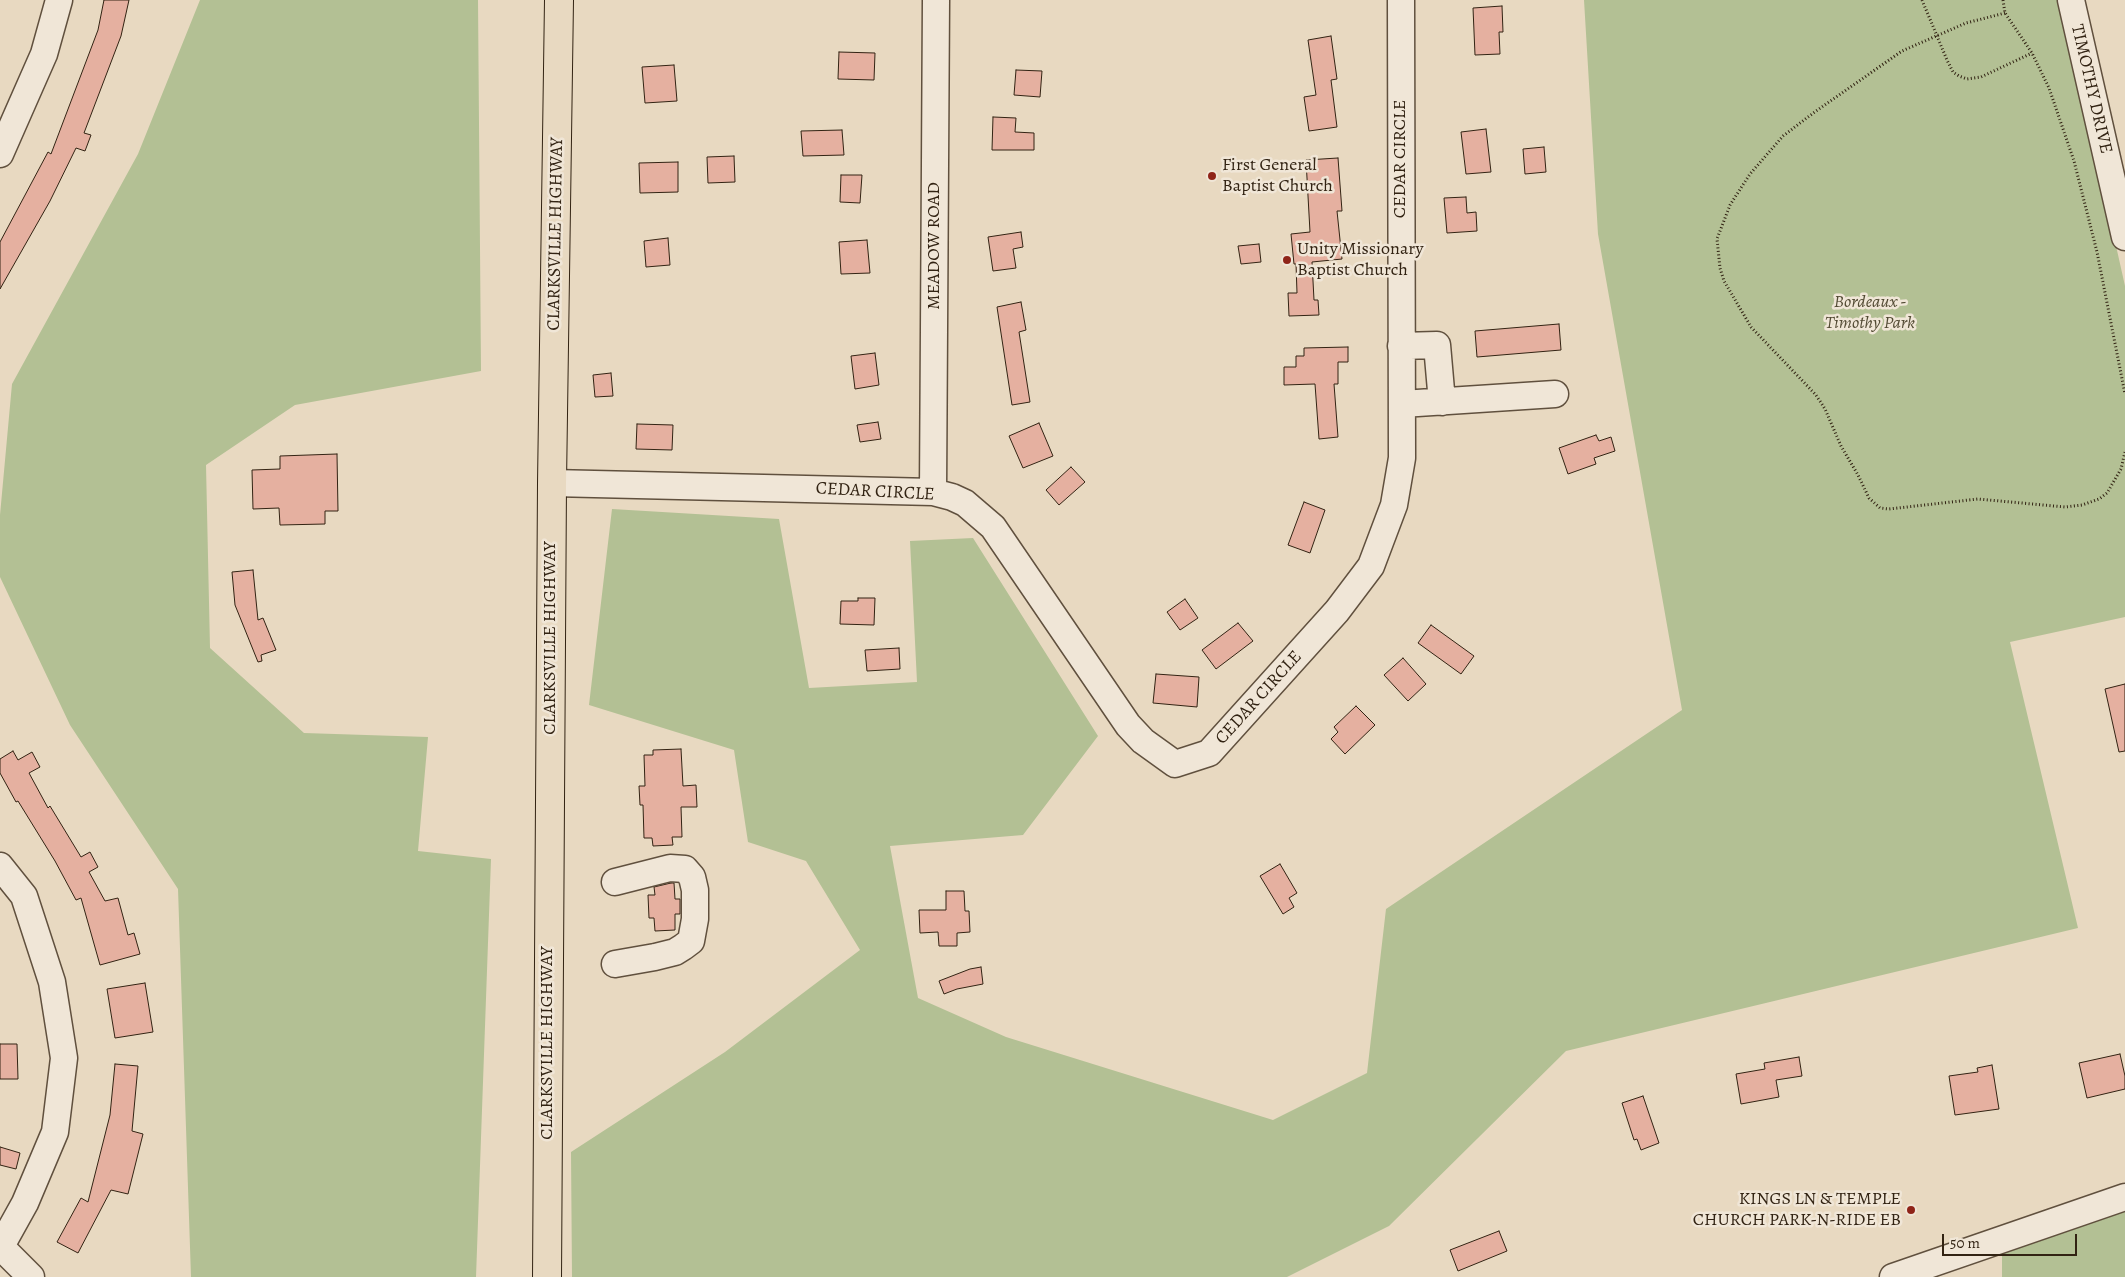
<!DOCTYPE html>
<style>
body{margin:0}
#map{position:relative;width:2125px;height:1277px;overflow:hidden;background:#e8d9c1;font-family:Alegreya,serif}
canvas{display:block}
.scale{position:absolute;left:1942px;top:1234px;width:135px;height:22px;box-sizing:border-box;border:2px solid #322313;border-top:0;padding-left:6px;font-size:15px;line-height:18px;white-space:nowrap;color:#322313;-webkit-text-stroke:4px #f0e6d7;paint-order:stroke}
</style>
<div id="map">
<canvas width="2125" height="1277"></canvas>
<div class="scale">50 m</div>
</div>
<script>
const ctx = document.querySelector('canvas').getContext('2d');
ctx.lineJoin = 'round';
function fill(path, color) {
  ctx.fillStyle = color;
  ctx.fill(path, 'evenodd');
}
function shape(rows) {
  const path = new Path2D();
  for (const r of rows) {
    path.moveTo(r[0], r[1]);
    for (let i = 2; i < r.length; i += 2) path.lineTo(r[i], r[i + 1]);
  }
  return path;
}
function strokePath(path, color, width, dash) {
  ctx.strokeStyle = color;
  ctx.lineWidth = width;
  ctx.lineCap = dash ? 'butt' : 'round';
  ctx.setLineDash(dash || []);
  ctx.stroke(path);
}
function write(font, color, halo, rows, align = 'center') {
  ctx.font = font + ' Alegreya,serif';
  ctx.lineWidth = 5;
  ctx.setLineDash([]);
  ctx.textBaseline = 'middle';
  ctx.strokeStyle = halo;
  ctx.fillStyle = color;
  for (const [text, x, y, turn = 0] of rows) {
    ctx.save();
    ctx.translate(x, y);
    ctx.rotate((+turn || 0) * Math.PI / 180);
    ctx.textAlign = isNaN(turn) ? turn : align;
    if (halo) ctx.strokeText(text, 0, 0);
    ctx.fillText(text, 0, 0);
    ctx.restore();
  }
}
const green = shape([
 [200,0,478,0,481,371,295,405,206,465,210,648,304,733,428,737,418,851,491,859,476,1277,191,1277,178,889,70,725,0,577,0,515,12,384,138,154],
 [1584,0,2061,0,2125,286,2125,617,2010,642,2078,928,1566,1051,1389,1226,1287,1277,572,1277,571,1152,725,1052,860,950,806,861,748,842,734,750,589,705,612,509,779,519,809,688,917,682,910,541,973,538,1098,736,1023,835,890,846,918,998,1006,1037,1273,1120,1367,1073,1386,909,1682,710,1598,234],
 [2125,1197,2125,1277,2002,1277,2002,1239]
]);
const building = shape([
 [104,0,129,0,121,36,84,133,91,135,85,151,76,148,50,201,0,289,0,242,48,152,51,154,98,30,104,0],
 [1502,6,1503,32,1499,32,1500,54,1475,55,1473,8,1502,6],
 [1331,36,1337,79,1331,80,1337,127,1309,131,1304,97,1316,95,1308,40,1331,36],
 [839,52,875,53,874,80,838,79,839,52],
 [674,65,677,101,645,103,642,67,674,65],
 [1016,70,1042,71,1040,97,1014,95,1016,70],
 [993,117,1016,118,1015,132,1034,133,1034,150,992,150,993,117],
 [1486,129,1491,172,1466,174,1461,132,1486,129],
 [842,130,844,155,803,156,801,131,842,130],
 [1544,147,1546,172,1525,174,1523,149,1544,147],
 [734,156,735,182,708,183,707,157,734,156],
 [1338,158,1342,211,1337,211,1342,259,1312,262,1314,300,1318,300,1319,315,1289,316,1288,293,1297,293,1296,264,1294,264,1291,234,1310,232,1306,160,1338,158],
 [678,162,678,192,640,193,639,163,678,162],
 [841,175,862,175,860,203,840,202,841,175],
 [1466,197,1467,213,1476,212,1477,231,1447,233,1444,198,1466,197],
 [1021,232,1023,247,1013,249,1016,268,993,271,988,237,1021,232],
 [668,238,670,265,646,267,644,241,668,238],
 [867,240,870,273,841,274,839,242,867,240],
 [1259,244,1261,262,1241,264,1238,246,1259,244],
 [1021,302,1026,330,1019,332,1030,402,1012,405,997,307,1021,302],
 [1559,324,1561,350,1477,357,1475,331,1559,324],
 [1348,347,1348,362,1338,362,1338,384,1334,384,1338,437,1319,439,1315,384,1284,385,1284,367,1296,367,1296,356,1304,356,1304,348,1348,347],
 [875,353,879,385,855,389,851,356,875,353],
 [611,373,613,396,595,397,593,375,611,373],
 [878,422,881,439,860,442,857,425,878,422],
 [1039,423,1053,456,1023,468,1009,436,1039,423],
 [637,424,673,425,672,450,636,449,637,424],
 [1596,435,1599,441,1611,437,1615,451,1594,458,1596,464,1568,474,1559,448,1596,435],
 [337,454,338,511,325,511,325,524,280,525,279,508,253,509,252,470,280,469,280,456,337,454],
 [1071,467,1085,482,1059,505,1046,490,1071,467],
 [1304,502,1325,510,1310,553,1288,545,1304,502],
 [253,570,258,620,263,618,276,650,261,655,262,661,258,662,235,605,232,572,253,570],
 [858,598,875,598,874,625,840,624,841,601,858,601,858,598],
 [1185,599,1198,618,1180,630,1167,612,1185,599],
 [1238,623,1253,641,1216,669,1202,650,1238,623],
 [1431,625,1474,656,1461,674,1418,643,1431,625],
 [899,648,900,669,867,671,865,650,899,648],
 [1403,658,1426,684,1408,701,1384,675,1403,658],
 [1156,674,1199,677,1197,707,1153,703,1156,674],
 [2125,684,2125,751,2119,752,2105,689,2125,684],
 [1356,706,1375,725,1345,754,1331,739,1338,732,1334,727,1356,706],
 [681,749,683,786,696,785,697,807,681,807,682,837,672,837,673,845,653,846,652,838,644,838,643,805,640,805,639,786,645,786,644,755,653,755,653,750,681,749],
 [13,751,18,760,32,752,40,767,29,773,48,808,50,806,81,857,90,852,98,867,89,872,105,901,118,898,128,935,134,933,140,954,100,965,81,898,76,900,55,861,18,801,16,802,0,773,0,759,13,751],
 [1280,864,1297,893,1289,898,1294,907,1283,914,1260,876,1280,864],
 [671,883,674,883,675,899,680,899,680,914,675,914,675,930,655,931,654,918,649,918,648,895,655,895,654,887,671,883],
 [946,891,964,891,965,911,969,911,970,932,957,933,957,946,939,946,938,932,920,933,919,910,946,910,946,891],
 [981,967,983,984,957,989,944,994,939,981,970,969,981,967],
 [145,983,153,1032,115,1038,107,989,145,983],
 [0,1044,17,1044,18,1079,0,1079,0,1044],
 [2120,1054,2125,1076,2125,1089,2087,1098,2079,1063,2120,1054],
 [1799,1057,1802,1076,1776,1080,1779,1097,1741,1104,1736,1074,1765,1069,1764,1063,1799,1057],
 [115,1064,138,1066,132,1131,143,1134,128,1194,111,1190,78,1253,57,1242,81,1198,88,1202,110,1115,115,1064],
 [1992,1065,1999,1109,1955,1115,1949,1076,1978,1072,1977,1068,1992,1065],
 [1643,1096,1659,1143,1641,1150,1637,1139,1634,1140,1622,1103,1643,1096],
 [0,1147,20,1153,16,1169,0,1165,0,1147],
 [1499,1231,1507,1251,1458,1271,1450,1250,1499,1231]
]);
const path = shape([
 [1922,0,1947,60,1953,72,1959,76,1967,79,1981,77,2032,53],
 [2003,0,2005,13,2032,53,2049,88,2074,161,2097,252,2125,394],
 [2005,13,1966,23,1902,51,1816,111,1783,136,1750,174,1730,205,1717,239,1720,268,1724,281,1751,327,1816,395,1825,409,1841,446,1858,475,1869,498,1880,508,1889,509,1978,499,2065,507,2082,505,2099,499,2107,493,2121,469,2125,452]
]);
const minor = shape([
 [2071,0,2125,237],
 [0,154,44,54,59,0],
 [1401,346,1437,345,1442,402],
 [1402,404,1555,394],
 [552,483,933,492,952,497,965,503,993,527,1128,725,1143,741,1175,764,1209,753,1337,611,1371,566,1394,505,1402,458,1401,0],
 [933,492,936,0],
 [0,866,24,896,52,982,64,1058,55,1132,25,1203,0,1248],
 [615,882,670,868,685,869,692,877,695,890,695,919,691,941,683,947,675,952,655,957,615,964],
 [1,1247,31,1277],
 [1893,1277,2125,1197]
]);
const major = shape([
 [547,1277,552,483,559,0]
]);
const markers = [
 [1212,176,5,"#8f2418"],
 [1287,260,5,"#8f2418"],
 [1911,1210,5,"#8f2418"]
];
const streetNames = [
 ["TIMOTHY DRIVE",2091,89,77],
 ["CEDAR CIRCLE",1401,159,-90],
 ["CLARKSVILLE HIGHWAY",556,234,-89],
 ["MEADOW ROAD",935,246,-90],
 ["CEDAR CIRCLE",875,492,3],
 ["CLARKSVILLE HIGHWAY",551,638,-90],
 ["CEDAR CIRCLE",1259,698,-48],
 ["CLARKSVILLE HIGHWAY",548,1043,-90]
];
const poiNames = [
 ["First General",1222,166],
 ["Baptist Church",1222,187],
 ["Unity Missionary",1297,250],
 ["Baptist Church",1297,271],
 ["KINGS LN & TEMPLE",1901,1200,"right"],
 ["CHURCH PARK-N-RIDE EB",1901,1221,"right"]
];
const parkNames = [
 ["Bordeaux -",1870,303],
 ["Timothy Park",1870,324]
];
fill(green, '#b3c094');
fill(building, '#e5b0a0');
strokePath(building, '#322313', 1);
strokePath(minor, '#60503e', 29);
strokePath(major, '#322313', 30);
strokePath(path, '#322313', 3, [1, 2.5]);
strokePath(minor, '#f0e6d7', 26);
strokePath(major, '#e8d9c1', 28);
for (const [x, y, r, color] of markers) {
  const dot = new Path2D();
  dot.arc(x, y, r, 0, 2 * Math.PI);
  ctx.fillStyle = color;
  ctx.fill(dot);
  strokePath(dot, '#f0e6d7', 2);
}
write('18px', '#322313', '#f0e6d7', streetNames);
write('18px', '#322313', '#f0e6d7', poiNames, 'left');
write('italic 18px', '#524a33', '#f0e6d7', parkNames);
</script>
